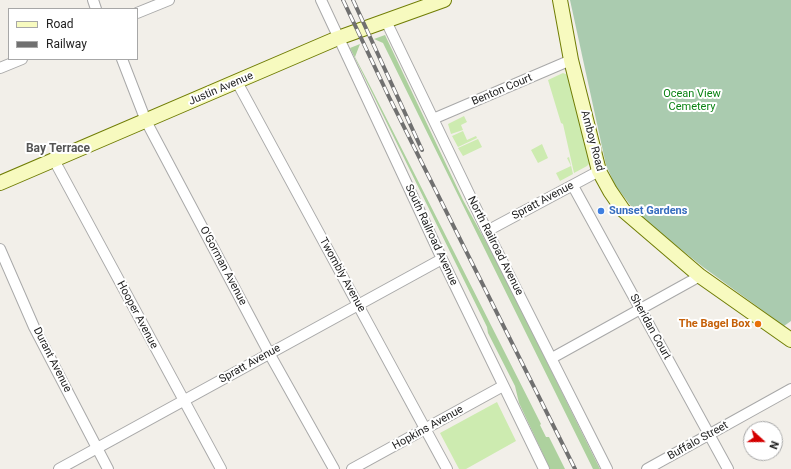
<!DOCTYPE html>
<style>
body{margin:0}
#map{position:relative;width:791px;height:469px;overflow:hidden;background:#f2efe9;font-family:Roboto,sans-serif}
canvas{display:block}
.legend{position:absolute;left:8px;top:8px;width:130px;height:52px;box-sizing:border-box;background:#fff;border:1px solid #a7a7a7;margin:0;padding:5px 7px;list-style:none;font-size:12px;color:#222}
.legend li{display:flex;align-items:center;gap:8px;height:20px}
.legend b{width:20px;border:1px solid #a7a7a7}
.north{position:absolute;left:743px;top:421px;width:40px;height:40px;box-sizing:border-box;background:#fff;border:1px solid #a7a7a7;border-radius:50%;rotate:111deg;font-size:11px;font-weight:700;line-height:16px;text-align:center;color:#222}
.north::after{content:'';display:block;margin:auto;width:14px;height:18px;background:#d40000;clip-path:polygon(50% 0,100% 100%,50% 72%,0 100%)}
</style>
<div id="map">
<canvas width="791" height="469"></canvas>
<ul class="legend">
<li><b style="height:5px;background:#f7fabf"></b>Road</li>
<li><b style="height:5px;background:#707070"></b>Railway</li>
</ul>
<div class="north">N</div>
</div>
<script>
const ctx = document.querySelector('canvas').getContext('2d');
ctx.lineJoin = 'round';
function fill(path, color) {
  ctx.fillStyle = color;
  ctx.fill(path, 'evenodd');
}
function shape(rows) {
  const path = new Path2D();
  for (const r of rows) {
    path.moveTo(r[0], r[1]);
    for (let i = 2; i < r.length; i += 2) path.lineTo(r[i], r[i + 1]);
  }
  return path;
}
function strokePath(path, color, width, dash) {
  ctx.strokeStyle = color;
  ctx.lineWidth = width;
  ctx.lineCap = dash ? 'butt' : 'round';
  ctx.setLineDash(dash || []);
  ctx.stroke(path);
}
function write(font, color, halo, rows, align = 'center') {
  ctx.font = font + ' Roboto,sans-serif';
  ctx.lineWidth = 4;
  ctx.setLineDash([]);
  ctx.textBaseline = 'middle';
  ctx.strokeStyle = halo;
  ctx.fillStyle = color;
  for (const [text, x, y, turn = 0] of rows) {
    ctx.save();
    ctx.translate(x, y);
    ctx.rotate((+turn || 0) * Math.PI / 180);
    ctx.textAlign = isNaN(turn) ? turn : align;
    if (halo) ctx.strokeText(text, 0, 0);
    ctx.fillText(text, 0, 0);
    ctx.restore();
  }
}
const grass = shape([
 [563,73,568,75,582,127,580,128,582,129,591,162,587,166,574,173,563,124,561,123,548,80],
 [464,116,467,122,461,125,463,130,451,134,448,124],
 [463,131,467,140,476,136,477,138,458,147,452,136],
 [478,139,482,147,463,156,458,148],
 [542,144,548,158,538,163,531,150],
 [569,157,573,174,560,181,556,173,571,166,567,158],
 [497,402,516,441,466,469,459,469,440,433]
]);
const forest = shape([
 [385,35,463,200,497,262,600,469,593,469,383,43,374,39],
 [360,44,355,57,366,78,541,424,540,425,546,437,549,437,565,469,550,469,519,403,515,386,488,333,487,327,350,48]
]);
const cemetery = shape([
 [570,0,791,0,791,321,784,326,703,267,648,223,631,206,615,185,606,165]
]);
const street = shape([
 [93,0,96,9],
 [321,0,442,259,544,469],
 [137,13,169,0],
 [386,21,487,231,607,469],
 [122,59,146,121,269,353,334,469],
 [0,68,22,59],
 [237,82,447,469],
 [433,119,571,60],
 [54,160,221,469],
 [573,186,728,469],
 [487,231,599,171],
 [0,249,34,327,108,469],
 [552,358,700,276],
 [59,469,442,259],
 [352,469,503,386],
 [647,469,791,389]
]);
const secondary = shape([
 [560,0,571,60,599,171,610,191,623,210,700,276,791,340],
 [0,183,338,38,444,0]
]);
const rail = shape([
 [343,0,389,97,575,469],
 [353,0,422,150]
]);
const markers = [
 [601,211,4,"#3f7fe0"],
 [758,324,4,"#e8710a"]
];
const streetNames = [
 ["Justin Avenue",221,89,-23],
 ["Benton Court",502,90,-23],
 ["Amboy Road",592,141,75],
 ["Spratt Avenue",543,201,-28],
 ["South Railroad Avenue",431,235,65],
 ["North Railroad Avenue",495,246,63],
 ["O'Gorman Avenue",223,266,62],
 ["Twombly Avenue",342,275,61],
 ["Hooper Avenue",137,315,62],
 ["Sheridan Court",650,327,61],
 ["Durant Avenue",52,360,63],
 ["Spratt Avenue",250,364,-29],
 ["Hopkins Avenue",428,428,-29],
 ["Buffalo Street",698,441,-29]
];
const parkNames = [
 ["Ocean View",692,94],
 ["Cemetery",692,107]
];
const shopNames = [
 ["Sunset Gardens",609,211]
];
const foodNames = [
 ["The Bagel Box",750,324]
];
const neighbourhoodNames = [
 ["Bay Terrace",58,149]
];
fill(grass, '#cdebb0');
fill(forest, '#add19e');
fill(cemetery, '#aacbaf');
strokePath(street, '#a9a9a9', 12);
strokePath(secondary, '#707d05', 16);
strokePath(street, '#fff', 10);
strokePath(secondary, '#f7fabf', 14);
strokePath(rail, '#707070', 4);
strokePath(rail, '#fff', 2.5, [8]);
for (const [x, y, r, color] of markers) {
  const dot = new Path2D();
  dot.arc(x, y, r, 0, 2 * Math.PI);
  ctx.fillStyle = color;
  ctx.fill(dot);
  strokePath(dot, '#fff', 1.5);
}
write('11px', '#222', '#fff', streetNames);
write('11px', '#0c8416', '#fff', parkNames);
write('bold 11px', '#366cbe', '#fff', shopNames, 'left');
write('bold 11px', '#c56008', '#fff', foodNames, 'right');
write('bold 12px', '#555', '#fff', neighbourhoodNames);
</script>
